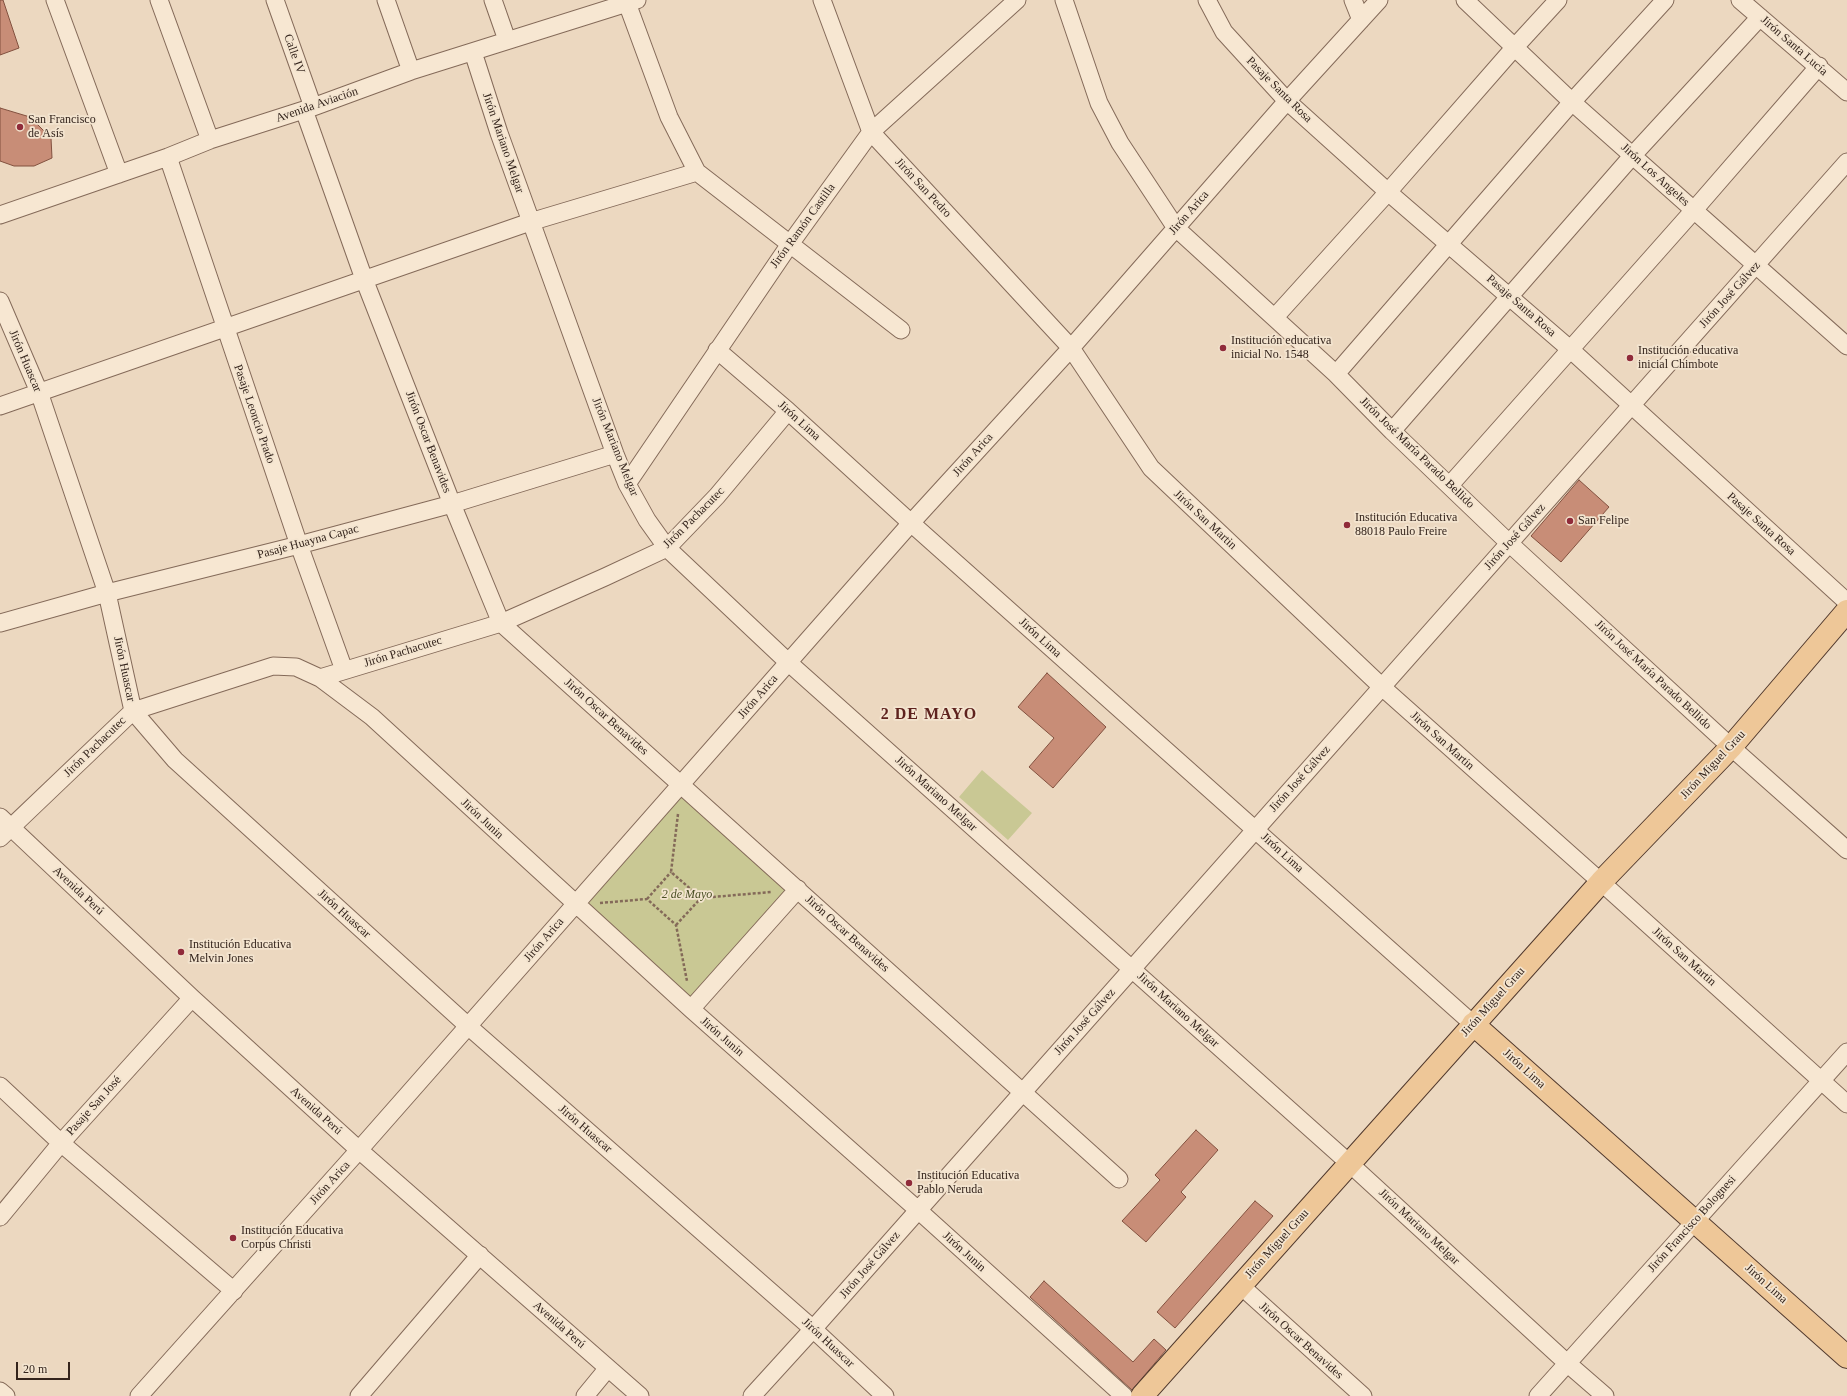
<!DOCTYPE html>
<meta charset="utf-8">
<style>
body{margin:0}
#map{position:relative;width:1847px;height:1396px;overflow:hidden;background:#ecd8c0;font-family:Georgia,serif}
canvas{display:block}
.scale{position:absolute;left:16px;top:1362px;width:54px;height:18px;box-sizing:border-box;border:2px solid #34241c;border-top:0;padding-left:5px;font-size:12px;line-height:14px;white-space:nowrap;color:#34241c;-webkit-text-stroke:3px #f3e4cf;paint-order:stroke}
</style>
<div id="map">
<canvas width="1847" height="1396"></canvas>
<div class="scale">20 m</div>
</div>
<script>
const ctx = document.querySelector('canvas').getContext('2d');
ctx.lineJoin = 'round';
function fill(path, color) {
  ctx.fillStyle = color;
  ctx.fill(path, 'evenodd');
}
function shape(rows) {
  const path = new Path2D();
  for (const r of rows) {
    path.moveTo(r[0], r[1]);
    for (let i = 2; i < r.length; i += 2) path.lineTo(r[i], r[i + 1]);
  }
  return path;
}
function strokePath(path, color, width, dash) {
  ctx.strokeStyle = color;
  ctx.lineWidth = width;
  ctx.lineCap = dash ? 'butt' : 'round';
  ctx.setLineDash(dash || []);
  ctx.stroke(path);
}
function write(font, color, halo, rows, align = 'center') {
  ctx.font = font + ' Georgia,serif';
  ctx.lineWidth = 3.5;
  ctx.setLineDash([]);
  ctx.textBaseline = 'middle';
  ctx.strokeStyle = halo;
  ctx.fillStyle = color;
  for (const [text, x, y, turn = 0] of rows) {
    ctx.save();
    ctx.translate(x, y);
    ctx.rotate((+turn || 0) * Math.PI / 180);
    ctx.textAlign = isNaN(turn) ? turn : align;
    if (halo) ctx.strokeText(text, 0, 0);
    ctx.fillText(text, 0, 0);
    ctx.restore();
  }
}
const green = shape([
 [982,770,1032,813,1008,840,959,797],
 [681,789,794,890,691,1002,579,904]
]);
const building = shape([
 [0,0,3,0,19,48,0,55,0,0],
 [0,108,30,117,51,138,52,158,34,166,14,166,0,161,0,108],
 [1579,480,1609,507,1561,562,1531,536,1579,480],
 [1047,673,1106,727,1053,788,1029,767,1054,738,1018,707,1047,673],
 [1196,1130,1218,1150,1181,1192,1186,1197,1146,1242,1122,1221,1160,1180,1155,1175,1196,1130],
 [1255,1201,1273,1216,1175,1328,1157,1312,1255,1201],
 [1044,1281,1133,1362,1154,1339,1166,1350,1132,1390,1030,1297,1044,1281]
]);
const path = shape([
 [678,814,671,872,701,898,771,892],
 [647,899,671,872],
 [600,903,647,899,676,925,687,981],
 [676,925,701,898]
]);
const minor = shape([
 [55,0,119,174],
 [159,0,210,140],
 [275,0,313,107],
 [386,0,411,71],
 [493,0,507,40],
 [822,0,871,132,1071,348,1151,468,1382,687,1601,882,1847,1104],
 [1064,0,1099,103,1120,143,1176,228,1336,374,1392,431,1509,543,1731,747,1847,850],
 [1207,0,1224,32,1287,101,1388,192,1571,350,1847,602],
 [1353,0,1361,20],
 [1465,0,1572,102,1847,346],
 [1740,0,1847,92],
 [627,3,669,117,697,172,901,330],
 [473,52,499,133,615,454,627,484,647,520,667,548,789,663,1349,1163,1567,1363,1605,1396],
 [304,110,364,279,452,504,501,623,1119,1179],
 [168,157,299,545,344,670],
 [0,215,168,157,210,140,313,107,411,71,637,0],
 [0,301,39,392,107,593,133,711,175,760,468,1026,813,1329,885,1396],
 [1275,317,1388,192,1514,48,1558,0],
 [717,350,788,411,911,523,1473,1024],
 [1336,374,1572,102,1665,0],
 [0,406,530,222,697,172],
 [1392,431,1633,155,1760,17],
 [627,484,790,244,871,132,1017,0],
 [1450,485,1694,210,1819,66],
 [0,623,107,593,299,545,452,504,615,454],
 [320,678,372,717,691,1009,918,1210,1124,1396],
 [0,817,192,998,359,1150,640,1396],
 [0,838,133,711,273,666,296,667,320,678,501,623,605,577,667,548,717,496,788,411],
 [691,1009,798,889],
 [0,1086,61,1143,234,1291],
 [0,1217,61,1143,192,998],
 [1240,1285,1363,1396],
 [0,1391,6,1396],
 [139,1396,359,1150,911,523,1071,348,1287,101,1379,0],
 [359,1396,480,1255],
 [585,1396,608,1368],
 [752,1396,813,1329,1847,162],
 [1538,1396,1847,1052]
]);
const major = shape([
 [1473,1024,1847,1357],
 [1142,1396,1601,882,1731,747,1847,611]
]);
const markers = [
 [20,127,4,"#902b3a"],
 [1223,348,4,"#902b3a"],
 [1630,358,4,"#902b3a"],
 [1570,521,4,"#902b3a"],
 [1347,525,4,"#902b3a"],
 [181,952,4,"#902b3a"],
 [909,1183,4,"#902b3a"],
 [233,1238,4,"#902b3a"]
];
const streetNames = [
 ["Jirón Santa Lucía",1794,46,41],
 ["Calle IV",294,54,70],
 ["Pasaje Santa Rosa",1279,90,45],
 ["Avenida Aviación",317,105,-19],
 ["Jirón Mariano Melgar",503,143,71],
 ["Jirón Los Angeles",1655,175,42],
 ["Jirón San Pedro",923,188,47],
 ["Jirón Arica",1189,213,-49],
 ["Jirón Ramón Castilla",803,226,-54],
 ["Jirón José Gálvez",1730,295,-48],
 ["Pasaje Santa Rosa",1521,306,41],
 ["Jirón Huascar",25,361,67],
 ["Pasaje Leoncio Prado",254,414,71],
 ["Jirón Lima",799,421,42],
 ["Jirón Oscar Benavides",428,442,69],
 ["Jirón Mariano Melgar",615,447,68],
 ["Jirón José María Parado Bellido",1417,453,44],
 ["Jirón Arica",973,455,-48],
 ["Jirón Pachacutec",694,518,-45],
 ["Jirón San Martin",1205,520,43],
 ["Pasaje Santa Rosa",1761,524,42],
 ["Jirón José Gálvez",1515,537,-48],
 ["Pasaje Huayna Capac",308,542,-15],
 ["Jirón Lima",1040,638,42],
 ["Jirón Pachacutec",403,652,-17],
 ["Jirón Huascar",124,669,78],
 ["Jirón José María Parado Bellido",1653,675,43],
 ["Jirón Arica",758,697,-49],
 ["Jirón Oscar Benavides",606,717,42],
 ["Jirón San Martin",1442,741,42],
 ["Jirón Pachacutec",95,747,-44],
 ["Jirón Miguel Grau",1713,765,-47],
 ["Jirón José Gálvez",1300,779,-48],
 ["Jirón Mariano Melgar",936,794,42],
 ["Jirón Junin",482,819,43],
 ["Jirón Lima",1282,853,42],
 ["Avenida Perú",78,891,43],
 ["Jirón Huascar",344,914,42],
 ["Jirón Oscar Benavides",847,934,42],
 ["Jirón Arica",544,940,-49],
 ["Jirón San Martin",1684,957,42],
 ["Jirón Miguel Grau",1493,1002,-48],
 ["Jirón Mariano Melgar",1178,1010,42],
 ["Jirón José Gálvez",1085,1022,-48],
 ["Jirón Junin",722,1037,41],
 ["Jirón Lima",1524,1069,42],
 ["Pasaje San José",94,1106,-48],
 ["Avenida Perú",316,1111,42],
 ["Jirón Huascar",585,1129,41],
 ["Jirón Arica",330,1183,-48],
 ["Jirón Francisco Bolognesi",1692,1224,-48],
 ["Jirón Mariano Melgar",1419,1227,43],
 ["Jirón Miguel Grau",1277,1244,-48],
 ["Jirón Junin",964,1252,42],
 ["Jirón José Gálvez",870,1265,-49],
 ["Jirón Lima",1766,1284,42],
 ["Avenida Perú",559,1325,41],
 ["Jirón Oscar Benavides",1301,1341,42],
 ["Jirón Huascar",828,1343,43]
];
const poiNames = [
 ["San Francisco",28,120],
 ["de Asís",28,134],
 ["Institución educativa",1231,341],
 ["inicial No. 1548",1231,355],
 ["Institución educativa",1638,351],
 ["inicial Chimbote",1638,365],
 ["Institución Educativa",1355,518],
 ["88018 Paulo Freire",1355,532],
 ["San Felipe",1578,521],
 ["Institución Educativa",189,945],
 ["Melvin Jones",189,959],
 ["Institución Educativa",917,1176],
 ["Pablo Neruda",917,1190],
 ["Institución Educativa",241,1231],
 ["Corpus Christi",241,1245]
];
const parkNames = [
 ["2 de Mayo",687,895]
];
const districtNames = [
 ["2 DE MAYO",929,715]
];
fill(green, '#c9c894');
fill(building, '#c88d77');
strokePath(building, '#82513f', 1);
strokePath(minor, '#846a59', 19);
strokePath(major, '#51392d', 24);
strokePath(path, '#846a59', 2.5, [3, 2]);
strokePath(minor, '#f7e7d2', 17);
strokePath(major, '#eec798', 22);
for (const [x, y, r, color] of markers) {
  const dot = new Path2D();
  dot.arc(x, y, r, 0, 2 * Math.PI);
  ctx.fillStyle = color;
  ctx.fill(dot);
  strokePath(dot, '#f3e4cf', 1.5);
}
write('12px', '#34241c', '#f3e4cf', streetNames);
write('12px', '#34241c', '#f3e4cf', poiNames, 'left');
write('italic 12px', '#4a4f24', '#f3e4cf', parkNames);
ctx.letterSpacing = '1px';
write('bold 16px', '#5e221e', '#f3e4cf', districtNames);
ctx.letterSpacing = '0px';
</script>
